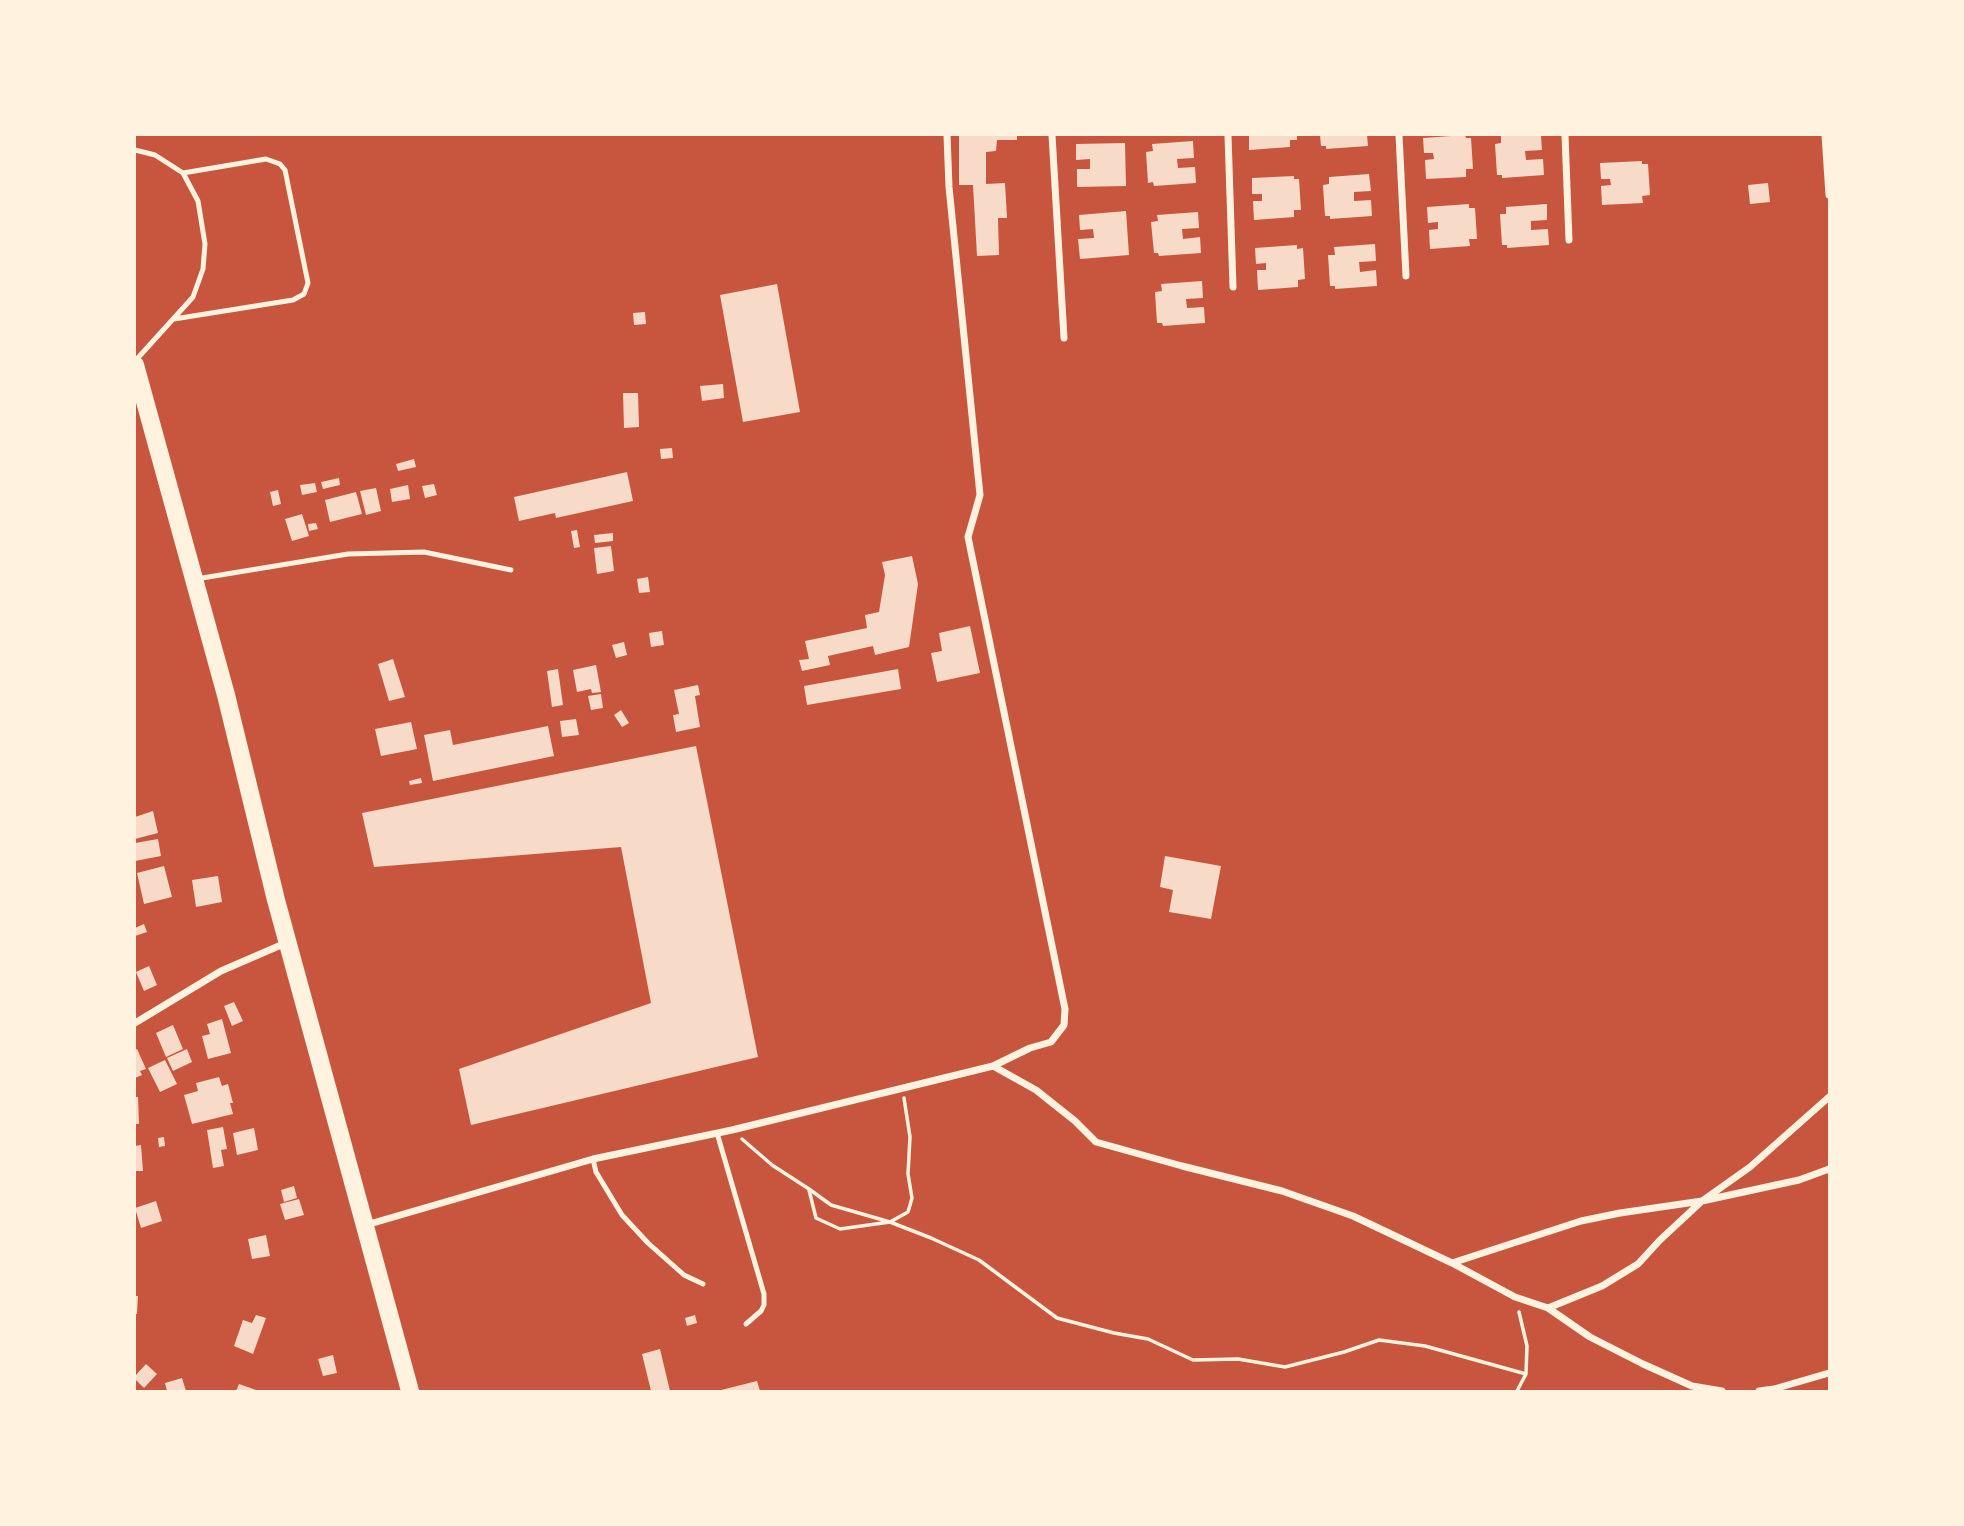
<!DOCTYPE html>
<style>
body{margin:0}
#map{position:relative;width:1964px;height:1526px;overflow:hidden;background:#c8553d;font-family:Figtree,sans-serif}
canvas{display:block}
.frame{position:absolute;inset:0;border:136px solid #fff3e0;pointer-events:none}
</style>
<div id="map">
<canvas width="1964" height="1526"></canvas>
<div class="frame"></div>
</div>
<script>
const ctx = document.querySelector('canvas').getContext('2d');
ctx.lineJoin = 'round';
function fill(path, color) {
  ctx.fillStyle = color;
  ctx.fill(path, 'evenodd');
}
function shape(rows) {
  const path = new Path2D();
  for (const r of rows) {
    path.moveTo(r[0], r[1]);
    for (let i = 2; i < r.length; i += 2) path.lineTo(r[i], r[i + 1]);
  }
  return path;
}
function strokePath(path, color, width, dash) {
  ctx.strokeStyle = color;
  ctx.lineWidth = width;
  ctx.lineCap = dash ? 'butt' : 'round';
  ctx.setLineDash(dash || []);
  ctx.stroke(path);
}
const building = shape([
 [959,135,1017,135,1017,140,997,140,996,151,986,152,986,184,1005,183,1007,218,998,218,999,255,977,256,973,185,959,185],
 [1249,135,1297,135,1297,140,1290,140,1290,147,1249,150],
 [1320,135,1367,135,1368,146,1326,149,1326,146,1321,146],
 [1465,135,1466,138,1471,138,1473,169,1466,169,1466,177,1426,179,1425,160,1434,159,1433,153,1424,153,1423,138],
 [1519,135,1541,135,1542,150,1525,151,1526,160,1543,159,1544,175,1502,178,1502,175,1497,175,1495,144,1501,143,1501,136],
 [1193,141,1194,158,1177,159,1178,168,1195,167,1196,183,1154,186,1153,182,1148,183,1146,152,1153,151,1152,144],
 [1125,143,1126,186,1077,187,1077,169,1090,169,1090,159,1076,160,1076,144],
 [1642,161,1642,164,1648,164,1650,195,1642,196,1643,203,1602,205,1601,186,1611,185,1610,179,1601,179,1600,163],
 [1369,174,1371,191,1354,192,1354,201,1371,200,1372,216,1330,219,1330,216,1325,216,1323,185,1329,184,1329,177],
 [1294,176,1294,179,1299,179,1301,210,1294,210,1294,217,1254,220,1253,201,1262,201,1262,194,1252,194,1252,178],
 [1768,183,1770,202,1750,204,1748,185],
 [1469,204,1469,208,1475,208,1477,239,1469,239,1470,246,1430,249,1429,230,1438,229,1438,222,1428,223,1427,207],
 [1547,204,1547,220,1531,221,1531,230,1548,229,1549,245,1507,248,1507,245,1502,245,1500,214,1506,214,1506,207],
 [1126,211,1129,255,1080,259,1078,239,1094,238,1093,229,1080,230,1079,215],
 [1198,212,1199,228,1182,229,1183,239,1200,237,1201,253,1159,256,1158,253,1154,253,1151,222,1158,221,1157,215],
 [1375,244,1376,261,1359,262,1360,272,1376,270,1377,286,1335,289,1335,286,1330,286,1328,255,1335,255,1334,247],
 [1297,245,1297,249,1303,248,1305,279,1298,280,1298,287,1258,290,1257,270,1266,270,1266,263,1256,264,1255,248],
 [1202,281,1203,298,1186,299,1187,308,1204,307,1205,323,1163,326,1162,323,1157,323,1155,292,1162,291,1161,284],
 [777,284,800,412,743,422,720,295],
 [645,312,646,324,634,325,633,313],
 [723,384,724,398,702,401,700,386],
 [623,393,638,393,639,427,624,428],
 [672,448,673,458,661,459,660,449],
 [414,459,416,467,398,471,396,464],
 [627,472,633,501,556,518,555,513,519,521,514,497],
 [339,478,340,485,323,489,321,482],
 [315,483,317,492,302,495,300,485],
 [434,484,437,495,425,498,422,486],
 [408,485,410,499,392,502,390,489],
 [376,488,381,511,366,515,360,491],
 [278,490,281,504,273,506,270,492],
 [356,492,362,514,330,522,325,500],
 [302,514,309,536,292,541,285,519],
 [316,523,318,529,309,531,308,524],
 [577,530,580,547,574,548,571,531],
 [613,533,613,541,595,543,594,535],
 [611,546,614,571,597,574,594,548],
 [912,556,918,584,909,647,875,655,873,646,828,656,830,665,802,671,799,660,809,659,805,641,867,628,865,615,879,612,885,575,882,562],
 [648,577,650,592,639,593,637,579],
 [970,626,980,673,937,682,931,653,942,651,939,633],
 [662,631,664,645,651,647,649,633],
 [624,642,627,655,616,658,612,645],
 [393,659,405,697,389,701,378,664],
 [596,665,601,692,592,693,591,689,577,692,573,670],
 [558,669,563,705,552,707,547,671],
 [898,669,901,689,807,705,804,686],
 [698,685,700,695,695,696,700,727,676,732,673,715,679,714,674,690],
 [601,694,603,708,591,710,588,696],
 [621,710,629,723,622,727,614,715],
 [576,719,579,735,562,737,560,721],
 [411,722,417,749,381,756,375,729],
 [548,726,554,756,433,781,424,735,450,730,453,745],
 [696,746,758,1057,471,1125,459,1069,651,1003,621,847,374,867,362,813],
 [421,778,422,783,410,785,409,781],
 [153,811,158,833,135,839,135,817],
 [158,839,161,856,135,861,135,843],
 [1165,856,1221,866,1211,919,1169,912,1173,890,1160,887],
 [164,866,172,897,144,904,137,873],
 [218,876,222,902,196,907,192,880],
 [144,924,147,932,135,936,135,928],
 [149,966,157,985,144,991,136,972],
 [234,1002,243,1021,232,1026,224,1006],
 [222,1019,231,1053,208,1059,202,1036,210,1034,207,1024],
 [173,1025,183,1049,166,1057,156,1033],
 [137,1049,146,1069,140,1071,142,1075,135,1078,135,1050],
 [187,1049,192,1062,173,1071,167,1058],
 [165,1060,177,1084,160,1092,148,1068],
 [219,1077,222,1086,228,1084,233,1103,230,1103,233,1114,192,1124,184,1095,198,1091,196,1083],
 [135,1097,138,1097,139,1124,135,1124],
 [223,1127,227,1149,221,1150,224,1166,213,1168,207,1130],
 [254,1128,258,1150,237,1155,233,1133],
 [164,1137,165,1146,159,1147,158,1138],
 [141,1145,143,1171,135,1171,135,1146],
 [294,1186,297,1198,284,1202,281,1190],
 [299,1199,304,1215,285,1220,280,1204],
 [156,1201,162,1221,141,1228,135,1208],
 [266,1235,270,1256,252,1259,248,1239],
 [135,1296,138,1296,137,1314,135,1314],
 [256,1315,266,1318,253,1354,234,1346,243,1320,252,1323],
 [695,1315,697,1323,687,1326,685,1318],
 [660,1349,670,1391,651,1391,642,1354],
 [333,1355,337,1373,323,1376,318,1359],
 [146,1364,157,1374,144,1388,135,1379,135,1376],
 [182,1378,186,1391,167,1391,165,1383],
 [757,1381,760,1391,722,1391,721,1390],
 [239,1384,259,1391,236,1391]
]);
const path = shape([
 [742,1139,772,1165,809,1189,831,1205,890,1222,931,1238,979,1260,1057,1318,1114,1333,1148,1339,1193,1360,1238,1359,1285,1367,1344,1352,1379,1340,1425,1346,1526,1374],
 [809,1190,816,1218,840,1229,890,1222,908,1212,912,1198,908,1174,910,1137,904,1098],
 [1517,1391,1526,1374,1527,1346,1519,1312]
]);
const service = shape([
 [135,150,155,155,183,173,198,201,205,244,203,269,193,297,136,360],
 [174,319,293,300,304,294,308,283,285,170,280,164,266,159,183,173],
 [196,579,348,554,424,552,511,570],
 [717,1133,764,1294,764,1305,761,1311,746,1324],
 [593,1159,596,1172,622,1215,648,1243,684,1275,703,1284]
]);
const minor = shape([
 [1052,135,1064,338],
 [1228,135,1233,287],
 [1399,135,1406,276],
 [1565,135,1569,240],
 [1825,135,1829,195],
 [135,1023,221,971,288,942],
 [993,1066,1036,1090,1075,1121,1096,1142,1182,1166,1282,1191,1353,1216,1452,1263,1515,1297,1548,1308,1602,1286,1638,1264,1660,1240,1702,1201,1750,1167,1829,1097],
 [366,1225,593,1159,732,1130,993,1066,1030,1048,1051,1042,1064,1025,1065,1009,968,537,980,495,949,187,947,135],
 [1452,1263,1581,1221,1620,1213,1702,1201,1799,1180,1829,1169],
 [1548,1308,1590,1337,1643,1364,1692,1386,1722,1391],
 [1759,1391,1774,1389,1829,1373]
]);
const trunk = shape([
 [135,365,226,695,276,900,410,1391]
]);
fill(building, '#f7dbc8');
strokePath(path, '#fff3e0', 3.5);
strokePath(service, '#fff3e0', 5);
strokePath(minor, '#fff3e0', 7);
strokePath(trunk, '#fff3e0', 18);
</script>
